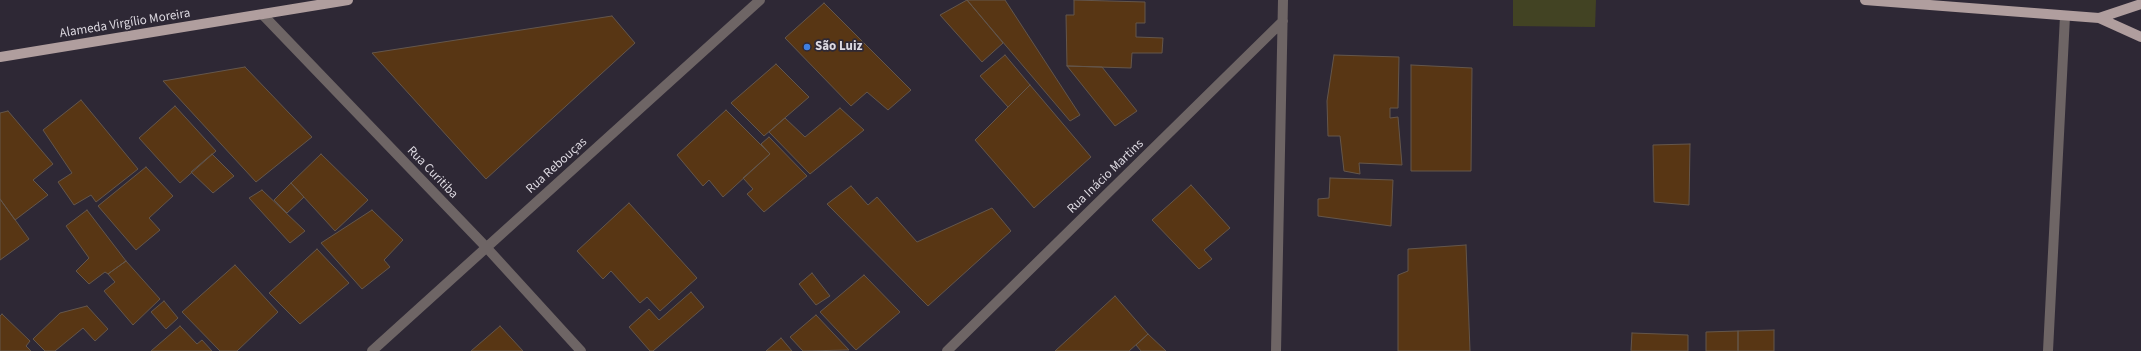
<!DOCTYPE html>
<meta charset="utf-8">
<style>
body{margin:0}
canvas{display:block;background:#2e2835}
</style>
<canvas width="2141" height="351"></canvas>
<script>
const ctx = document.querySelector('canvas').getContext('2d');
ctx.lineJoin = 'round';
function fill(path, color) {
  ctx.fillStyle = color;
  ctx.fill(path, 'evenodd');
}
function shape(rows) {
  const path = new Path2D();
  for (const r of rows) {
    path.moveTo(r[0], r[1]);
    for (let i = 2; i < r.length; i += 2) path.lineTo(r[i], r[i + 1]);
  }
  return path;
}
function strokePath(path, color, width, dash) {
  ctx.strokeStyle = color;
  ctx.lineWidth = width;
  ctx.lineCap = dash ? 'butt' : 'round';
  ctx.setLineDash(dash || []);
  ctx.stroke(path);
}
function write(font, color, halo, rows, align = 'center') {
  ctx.font = font + ' "Source Sans 3",sans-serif';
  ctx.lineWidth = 3.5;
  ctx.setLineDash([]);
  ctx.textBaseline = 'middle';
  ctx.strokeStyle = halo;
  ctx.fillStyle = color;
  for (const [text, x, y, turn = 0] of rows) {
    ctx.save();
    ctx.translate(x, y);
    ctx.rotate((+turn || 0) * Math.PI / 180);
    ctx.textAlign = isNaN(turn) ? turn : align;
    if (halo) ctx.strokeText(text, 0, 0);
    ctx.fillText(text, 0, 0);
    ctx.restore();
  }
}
const green = shape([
 [1513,0,1596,0,1595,27,1513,26]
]);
const building = shape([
 [967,0,1005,0,1080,115,1070,121,967,0],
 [967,0,1003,43,982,62,940,15,967,0],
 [1074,0,1145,2,1145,23,1136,23,1136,37,1163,38,1162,53,1132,53,1131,68,1067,66,1066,15,1074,15,1074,0],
 [824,3,911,90,888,110,867,92,851,106,785,38,824,3],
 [612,16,635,43,486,179,372,53,612,16],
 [1005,55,1030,85,1008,107,980,76,1005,55],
 [1334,55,1399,57,1398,108,1390,108,1390,118,1398,117,1402,165,1359,163,1360,174,1344,171,1340,136,1328,136,1327,101,1334,55],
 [776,64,809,97,764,136,731,103,776,64],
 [1411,65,1472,68,1471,171,1411,171,1411,65],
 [1067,66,1102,67,1137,111,1115,126,1067,66],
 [245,67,312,137,256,182,163,81,245,67],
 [1030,85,1091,157,1034,208,975,140,1030,85],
 [81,100,138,169,96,202,91,195,74,205,58,182,72,173,43,130,81,100],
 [175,106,216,151,180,183,139,138,175,106],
 [840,108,864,130,810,174,769,132,785,118,805,137,840,108],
 [726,110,770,154,723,197,709,180,703,186,677,155,726,110],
 [8,111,53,164,33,180,48,195,15,220,0,199,0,113,8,111],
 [769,137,807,176,764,212,747,194,753,189,743,178,770,154,761,144,769,137],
 [1690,144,1689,205,1654,202,1653,145,1690,144],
 [212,154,234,176,213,193,191,172,212,154],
 [321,154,368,200,335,231,291,183,321,154],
 [146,167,173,196,149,218,160,230,136,250,98,206,146,167],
 [1330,178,1393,180,1391,226,1318,216,1318,199,1329,198,1330,178],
 [291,183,304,197,287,213,274,200,291,183],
 [1191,185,1230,228,1204,250,1212,259,1199,269,1152,220,1191,185],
 [851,186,868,205,877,197,917,242,992,208,1011,231,928,306,827,204,851,186],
 [262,190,305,231,290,243,249,198,262,190],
 [0,199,29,239,0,260,0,199],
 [629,203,697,278,660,311,647,297,640,303,611,271,603,279,577,251,629,203],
 [87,210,126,261,108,274,105,272,89,284,76,271,89,258,66,226,87,210],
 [372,210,403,240,384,260,390,267,362,289,321,243,372,210],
 [1466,245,1470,351,1398,351,1398,275,1408,271,1408,249,1466,245],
 [317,249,349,283,300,324,269,293,317,249],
 [126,261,160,299,133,325,104,291,115,282,108,274,126,261],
 [235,265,278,312,237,351,220,351,182,312,235,265],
 [812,273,830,296,816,305,799,284,812,273],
 [864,275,900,312,856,350,820,312,864,275],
 [691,292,704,307,653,351,650,351,629,327,649,309,659,320,691,292],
 [1115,296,1148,334,1129,351,1055,351,1115,296],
 [164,301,178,318,166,329,151,312,164,301],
 [87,306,108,329,95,341,83,328,55,351,45,351,33,339,60,313,87,306],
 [2,314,30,341,26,346,31,351,0,351,0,316,2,314],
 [816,315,849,350,803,351,790,337,816,315],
 [180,326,197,344,202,340,212,351,151,351,180,326],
 [500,326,523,351,471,351,500,326],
 [1774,330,1774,351,1738,351,1738,331,1774,330],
 [1738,331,1738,351,1706,351,1706,332,1738,331],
 [1632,333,1688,335,1688,351,1631,351,1632,333],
 [1148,334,1166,351,1141,351,1136,345,1148,334],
 [781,338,792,351,766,351,781,338]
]);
const minor = shape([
 [263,15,486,247,581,351],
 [372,351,760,0],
 [947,351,1283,21],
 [1276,351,1283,0],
 [2048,351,2065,16]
]);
const major = shape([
 [1865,0,2099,18,2141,37],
 [2099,18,2141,4],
 [0,57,348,0]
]);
const markers = [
 [807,47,4,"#3f7fe0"]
];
const streetNames = [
 ["Alameda Virgílio Moreira",125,24,-9],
 ["Rua Rebouças",557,166,-42],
 ["Rua Curitiba",432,173,46],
 ["Rua Inácio Martins",1106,177,-44]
];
const poiNames = [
 ["São Luiz",815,47]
];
fill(green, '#424323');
fill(building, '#583614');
strokePath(building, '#64564b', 1);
strokePath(minor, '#6e6565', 10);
strokePath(major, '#b09e9e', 10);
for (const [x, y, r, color] of markers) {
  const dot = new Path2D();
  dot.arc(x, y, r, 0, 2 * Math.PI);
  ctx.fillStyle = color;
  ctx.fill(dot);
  strokePath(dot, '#2e2835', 1.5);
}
write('13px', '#ddd9e1', '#2e2835', streetNames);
write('bold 13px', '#ddd9e1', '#2e2835', poiNames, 'left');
</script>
